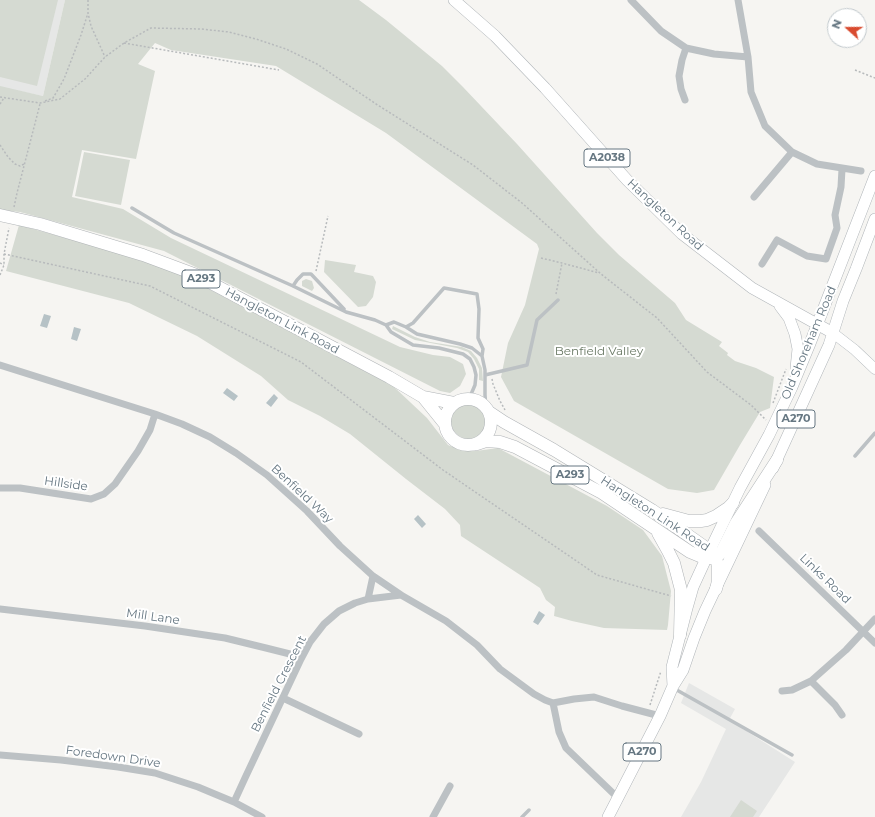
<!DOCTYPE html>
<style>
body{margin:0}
#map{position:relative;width:875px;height:817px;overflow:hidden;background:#f6f5f2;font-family:Montserrat,sans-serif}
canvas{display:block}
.north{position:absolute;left:827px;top:8px;width:40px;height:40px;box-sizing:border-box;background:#fff;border:1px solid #c2c9cd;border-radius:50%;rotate:291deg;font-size:11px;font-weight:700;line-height:16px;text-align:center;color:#667782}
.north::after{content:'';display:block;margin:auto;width:14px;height:18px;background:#d94b2f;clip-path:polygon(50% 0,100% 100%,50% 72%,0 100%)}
</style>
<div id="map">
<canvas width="875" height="817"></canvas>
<div class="north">N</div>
</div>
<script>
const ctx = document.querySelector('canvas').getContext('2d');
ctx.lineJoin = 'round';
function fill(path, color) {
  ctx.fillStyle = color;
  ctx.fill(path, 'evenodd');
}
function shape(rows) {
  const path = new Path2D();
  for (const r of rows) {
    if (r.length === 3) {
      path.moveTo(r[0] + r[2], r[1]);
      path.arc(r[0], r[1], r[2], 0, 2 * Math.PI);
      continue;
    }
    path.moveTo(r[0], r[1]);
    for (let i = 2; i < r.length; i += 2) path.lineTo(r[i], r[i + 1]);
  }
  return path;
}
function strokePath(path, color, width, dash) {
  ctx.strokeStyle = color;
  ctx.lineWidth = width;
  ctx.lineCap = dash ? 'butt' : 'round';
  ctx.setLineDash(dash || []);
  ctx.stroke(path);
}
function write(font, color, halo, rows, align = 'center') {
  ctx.font = font + ' Montserrat,sans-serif';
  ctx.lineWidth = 4;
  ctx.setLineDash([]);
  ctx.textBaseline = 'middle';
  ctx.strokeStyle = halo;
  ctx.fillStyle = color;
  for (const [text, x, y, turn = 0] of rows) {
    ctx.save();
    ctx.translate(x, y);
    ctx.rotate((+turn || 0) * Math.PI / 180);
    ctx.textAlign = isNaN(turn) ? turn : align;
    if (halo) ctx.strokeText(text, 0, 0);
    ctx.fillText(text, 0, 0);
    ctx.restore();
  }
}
const built = shape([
 [0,0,65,0,43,96,0,87],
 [689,683,735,709,729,720,795,762,759,817,681,817,701,782,726,729,681,703]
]);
const green = shape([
 [0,0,58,0,37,86,0,77],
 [65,0,359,0,386,20,442,66,463,87,517,144,597,233,619,255,675,303,686,320,722,342,719,346,728,353,727,355,735,361,756,368,774,377,770,408,760,412,740,445,714,490,697,493,668,489,514,401,501,377,508,343,525,305,539,249,537,244,386,133,276,66,171,50,155,43,138,64,155,71,136,159,82,150,72,197,123,209,171,238,400,347,433,355,450,357,463,364,466,374,460,386,450,393,440,391,164,251,20,212,0,210,0,86,43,96],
 [84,152,130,160,121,205,75,196],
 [19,225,165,266,393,386,427,418,448,445,460,450,476,451,498,448,607,506,643,530,662,556,671,591,668,625,667,630,604,628,572,621,554,616,555,607,546,600,540,588,461,536,460,525,445,509,406,479,350,434,320,416,288,400,261,376,197,336,129,303,6,271],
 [325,260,356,265,354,272,373,276,376,282,373,297,366,306,358,307,324,272],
 [306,279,312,281,314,288,312,291,302,286,302,281],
 [393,326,415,337,430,342,462,347,471,351,477,358,482,368,483,381,479,380,479,369,474,359,468,352,457,348,415,340,392,329],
 [469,421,18],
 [741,800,757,811,753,817,730,817]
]);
const water = shape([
 [44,314,51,316,47,328,40,326],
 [74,327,81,329,77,341,71,339],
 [227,388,238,396,234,401,223,393],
 [274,394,278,398,271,407,266,403],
 [418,515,426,524,422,528,414,519],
 [539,611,545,615,538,625,533,622]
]);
const path = shape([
 [88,0,88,13,91,26,105,57],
 [124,43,279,70],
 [855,70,875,78],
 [0,97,40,103,60,99,85,79,105,57,124,43,151,28,201,29,229,32,256,39,286,49,317,64,376,104,473,165,522,203,601,274,657,318,707,372,751,405,766,420],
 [45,101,53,98,64,79,81,35,88,13],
 [0,104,4,98],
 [0,145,8,157,15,164,20,166,24,164],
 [14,207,17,193,40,104],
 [4,254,150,286,301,362,443,470,597,575,671,596],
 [541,258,562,263,599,273],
 [0,263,4,265],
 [316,271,328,216],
 [0,275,4,265,4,254,9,228],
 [556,294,562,263],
 [492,379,493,384,500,401,505,410],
 [773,403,786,369],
 [650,705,661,671]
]);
const service = shape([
 [132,208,174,233,293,286,346,312,375,320,386,325,391,332,413,345,439,348,463,354,470,359,474,367,476,375,475,385,469,399],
 [293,286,297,280,303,274,311,274,344,309],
 [386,325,394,322,406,327,417,334,460,344,472,348,482,356,485,370,485,395,486,408],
 [406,327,413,323,444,288,477,294,479,309,478,338,483,349,482,356],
 [485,375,527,365,537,320,558,300],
 [855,456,875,433],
 [675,689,792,755],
 [522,817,529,810]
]);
const minor = shape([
 [631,0,661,31,686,48,714,54,748,57],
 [738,0,748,57,751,92,765,126,792,152,817,164,861,171],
 [685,100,681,89,679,76,682,60,686,48],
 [754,197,792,152],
 [762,264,777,240,807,256,826,259,837,228,835,215,841,187,842,169],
 [0,365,155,414,182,424,210,437,236,453,267,475,307,511,340,546,373,576,401,595,446,621,477,645,500,669,534,694,545,700,553,703,574,699,594,697,622,706,660,716],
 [0,488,20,488,91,499,104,494,115,484,138,451,150,430,155,414],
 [759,531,875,643],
 [368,599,373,576],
 [0,609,145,626,225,638,266,648,290,654,301,659],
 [811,681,835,705,842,715],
 [782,691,792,690,811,681,846,650,875,619],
 [283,698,359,734],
 [553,703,559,732,566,748,618,798],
 [0,755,61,760,118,767,155,773,198,787,234,802,262,817],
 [234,802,245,778,301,659,310,642,324,624,339,611,355,603,368,599,401,595],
 [433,817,450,786]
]);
const secondary = shape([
 [833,333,855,350,875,369]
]);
const primary = shape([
 [454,0,495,36,545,88,627,180,682,234,752,288,833,333],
 [780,306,789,318,795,334,798,349,796,368],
 [773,468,829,345,843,301,856,269,875,219],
 [673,686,672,667,687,608,693,587,710,550,740,488,769,435,792,387,809,346,875,176],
 [608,817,660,716,673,686,683,670,694,638,705,611,765,485]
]);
const trunk = shape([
 [0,215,40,224,143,255,194,274,389,377,423,397,454,403],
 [423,397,444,423],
 [468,422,23],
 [489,412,504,422,554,450,652,510,712,552,716,557,718,567,718,581,716,589],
 [477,444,486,441,500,442,515,447,602,493,690,552,702,557,710,558,716,557,721,553,736,523,777,460],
 [663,514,689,521,701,521,707,520,716,516,728,508,733,503],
 [658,533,668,551,674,563,681,590,680,635]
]);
const shields = [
 [607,158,46],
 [201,279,38],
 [796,419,38],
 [570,475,38],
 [642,752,38]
];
const shieldNames = [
 ["A2038",607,158],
 ["A293",201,279],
 ["A270",796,419],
 ["A293",570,475],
 ["A270",642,752]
];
const streetNames = [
 ["Hangleton Road",665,215,43],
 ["Hangleton Link Road",282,321,28],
 ["Old Shoreham Road",809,343,-67],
 ["Hillside",66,484,8],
 ["Benfield Way",302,494,43],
 ["Hangleton Link Road",655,514,33],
 ["Links Road",825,579,44],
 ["Mill Lane",153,617,8],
 ["Benfield Crescent",279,684,-63],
 ["Foredown Drive",113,757,8]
];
const parkNames = [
 ["Benfield Valley",599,351]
];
fill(built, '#e6e7e6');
fill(green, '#d5dad2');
fill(water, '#b6c2c6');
strokePath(secondary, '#afb5b9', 11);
strokePath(primary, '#b0b5b9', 12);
strokePath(trunk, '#b0b4b7', 13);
strokePath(path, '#b7babc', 1.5, [2, 2]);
strokePath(service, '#bcc1c4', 3.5);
strokePath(minor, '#bcc1c4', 7);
strokePath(secondary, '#fff', 10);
strokePath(primary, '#fff', 11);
strokePath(trunk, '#fff', 12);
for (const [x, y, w] of shields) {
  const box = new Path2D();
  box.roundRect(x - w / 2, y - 9, w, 18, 3);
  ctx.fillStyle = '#fff';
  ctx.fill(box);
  strokePath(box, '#667782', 1);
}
write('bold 11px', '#667782', null, shieldNames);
write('12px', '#667782', '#fff', streetNames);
write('12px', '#6a7965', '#fff', parkNames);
</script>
